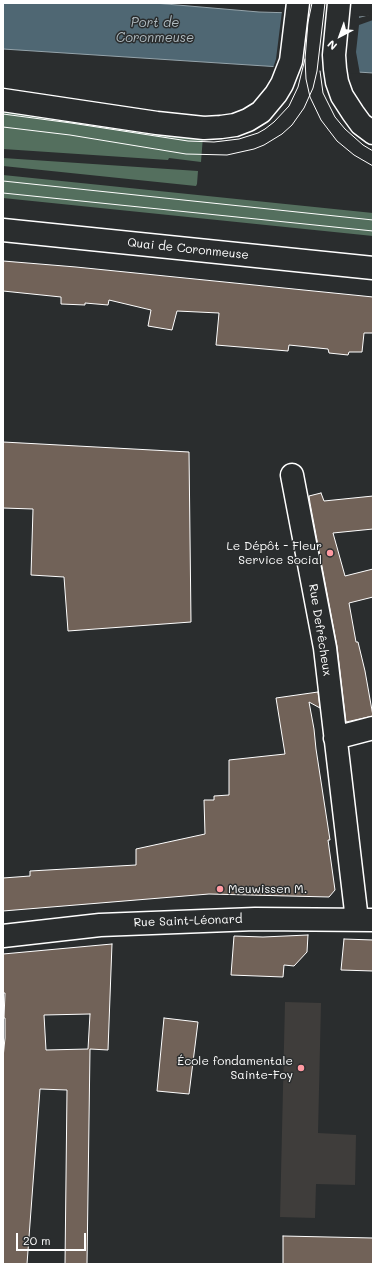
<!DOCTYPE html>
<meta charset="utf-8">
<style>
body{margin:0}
#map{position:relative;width:376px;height:1267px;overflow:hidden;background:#2a2d2e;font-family:Mali,sans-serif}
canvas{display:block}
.frame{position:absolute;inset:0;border:4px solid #fff;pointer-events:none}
.north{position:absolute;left:320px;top:16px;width:40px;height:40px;-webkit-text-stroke:3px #2a2d2e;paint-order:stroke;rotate:221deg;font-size:11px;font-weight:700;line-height:16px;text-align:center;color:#fff}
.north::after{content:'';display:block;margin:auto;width:14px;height:18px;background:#fff;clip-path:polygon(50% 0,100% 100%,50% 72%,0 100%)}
.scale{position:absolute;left:16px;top:1233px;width:70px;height:18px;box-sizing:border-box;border:2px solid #fff;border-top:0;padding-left:5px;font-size:12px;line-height:14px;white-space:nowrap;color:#fff;-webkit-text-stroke:3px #2a2d2e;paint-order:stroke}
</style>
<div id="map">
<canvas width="376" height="1267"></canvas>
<div class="frame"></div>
<div class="north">N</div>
<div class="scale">20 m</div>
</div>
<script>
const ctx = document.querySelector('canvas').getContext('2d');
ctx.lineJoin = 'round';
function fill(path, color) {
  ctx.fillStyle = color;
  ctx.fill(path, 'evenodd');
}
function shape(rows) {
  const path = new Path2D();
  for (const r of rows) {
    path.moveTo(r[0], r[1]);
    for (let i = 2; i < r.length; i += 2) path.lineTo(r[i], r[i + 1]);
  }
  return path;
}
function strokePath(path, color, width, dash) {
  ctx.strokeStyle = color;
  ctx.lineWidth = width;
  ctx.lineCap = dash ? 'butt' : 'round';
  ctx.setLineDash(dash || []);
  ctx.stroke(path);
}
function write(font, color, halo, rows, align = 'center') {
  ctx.font = font + ' Mali,sans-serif';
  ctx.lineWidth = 3;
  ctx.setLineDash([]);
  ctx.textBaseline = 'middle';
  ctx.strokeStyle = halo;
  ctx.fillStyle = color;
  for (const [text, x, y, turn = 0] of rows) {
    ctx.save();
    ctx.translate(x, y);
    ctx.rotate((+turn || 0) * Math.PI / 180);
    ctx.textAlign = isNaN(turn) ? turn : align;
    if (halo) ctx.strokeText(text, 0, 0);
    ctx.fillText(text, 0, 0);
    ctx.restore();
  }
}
const built = shape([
 [285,1002,321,1003,318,1133,356,1135,355,1185,316,1184,315,1218,280,1217]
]);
const green = shape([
 [3,109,203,136,201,162,169,158,168,160,3,149],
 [3,158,198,171,197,184,196,186,3,166],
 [3,175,373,213,373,236,3,198]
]);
const water = shape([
 [3,3,154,3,259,12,294,13,360,17,373,16,373,73,3,49,3,3]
]);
const pier = shape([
 [282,11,359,15,359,18,373,14,373,20,359,25,356,52,360,74,273,68,276,59]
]);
const building = shape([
 [3,261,76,267,373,297,373,333,364,333,362,352,349,352,348,355,329,353,328,349,289,345,288,351,216,345,219,313,177,311,172,330,148,326,151,310,109,300,108,305,85,303,85,305,61,304,61,297,3,291,3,261],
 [3,442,189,452,191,622,68,631,64,577,31,575,33,509,3,508,3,442],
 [321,493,324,501,373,496,373,529,333,533,345,576,373,569,373,597,349,603,356,642,358,642,365,671,373,716,346,722,337,646,310,503,309,496,321,493],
 [318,692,320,708,309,702,314,729,316,749,330,840,328,840,335,890,329,897,209,894,3,911,3,878,30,876,30,871,136,865,136,849,205,834,204,800,214,800,214,796,229,795,229,760,285,754,276,698,318,692],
 [308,935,307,952,294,966,284,965,283,977,231,975,234,936,263,937,308,935],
 [344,939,373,940,373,971,341,970,344,939],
 [112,944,108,1050,90,1049,87,1264,65,1264,67,1090,40,1089,27,1264,3,1264,3,1058,5,1038,5,1018,4,1018,5,993,3,993,3,954,112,944],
 [90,1014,88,1049,46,1050,44,1015,90,1014],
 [164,1018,198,1022,189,1094,157,1091,164,1018],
 [283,1236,373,1238,373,1264,283,1264,283,1236]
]);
const street = shape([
 [292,475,325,648,357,920],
 [335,738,373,728],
 [3,936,100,925,255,919,373,920]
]);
const secondary = shape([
 [339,3,334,55,335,69,337,82,342,96,353,113,361,124,373,133],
 [3,100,157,123,204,128,221,127,235,125,248,120,261,112,276,94,282,84,291,61,298,3],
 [3,230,373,268]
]);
const tram = shape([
 [312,3,308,22,305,59,306,79,310,97,321,120,337,141,354,155,373,166],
 [320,71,323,93,335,117,345,129,363,145,373,151],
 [3,114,71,123,188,141,214,142,239,139,258,133,265,129,274,122,289,106,298,87,305,59],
 [3,127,70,135,186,154,227,155,254,149,264,145,282,134,292,125,304,108,313,88,317,71,325,3],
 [3,181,373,220],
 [3,193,373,231]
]);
const markers = [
 [330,553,4,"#ff9aa2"],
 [220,889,4,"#ff9aa2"],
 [301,1068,4,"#ff9aa2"]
];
const streetNames = [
 ["Quai de Coronmeuse",188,249,6],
 ["Rue Defrêcheux",320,630,81],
 ["Rue Saint-Léonard",188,921,-2]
];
const poiNames = [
 ["Le Dépôt - Fleur",322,546],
 ["Service Social",322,560],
 ["Meuwissen M.",228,889,"left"],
 ["École fondamentale",293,1061],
 ["Sainte-Foy",293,1075]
];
const waterNames = [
 ["Port de",155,23],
 ["Coronmeuse",155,38]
];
fill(built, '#3f3d3b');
fill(green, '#546f5e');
fill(water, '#4f6773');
strokePath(water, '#95a4ab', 1);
fill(pier, '#2a2d2e');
fill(building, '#716258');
strokePath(building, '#fff', 1);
strokePath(street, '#fff', 25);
strokePath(secondary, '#fff', 25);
strokePath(street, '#2a2d2e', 22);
strokePath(secondary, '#2a2d2e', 22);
strokePath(tram, '#fff', 1);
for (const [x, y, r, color] of markers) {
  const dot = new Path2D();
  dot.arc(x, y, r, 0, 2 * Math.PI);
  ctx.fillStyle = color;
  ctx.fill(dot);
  strokePath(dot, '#2a2d2e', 1.5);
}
write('12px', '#fff', '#2a2d2e', streetNames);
write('12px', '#fff', '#2a2d2e', poiNames, 'right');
write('italic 13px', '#b0bbc0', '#2a2d2e', waterNames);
</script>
